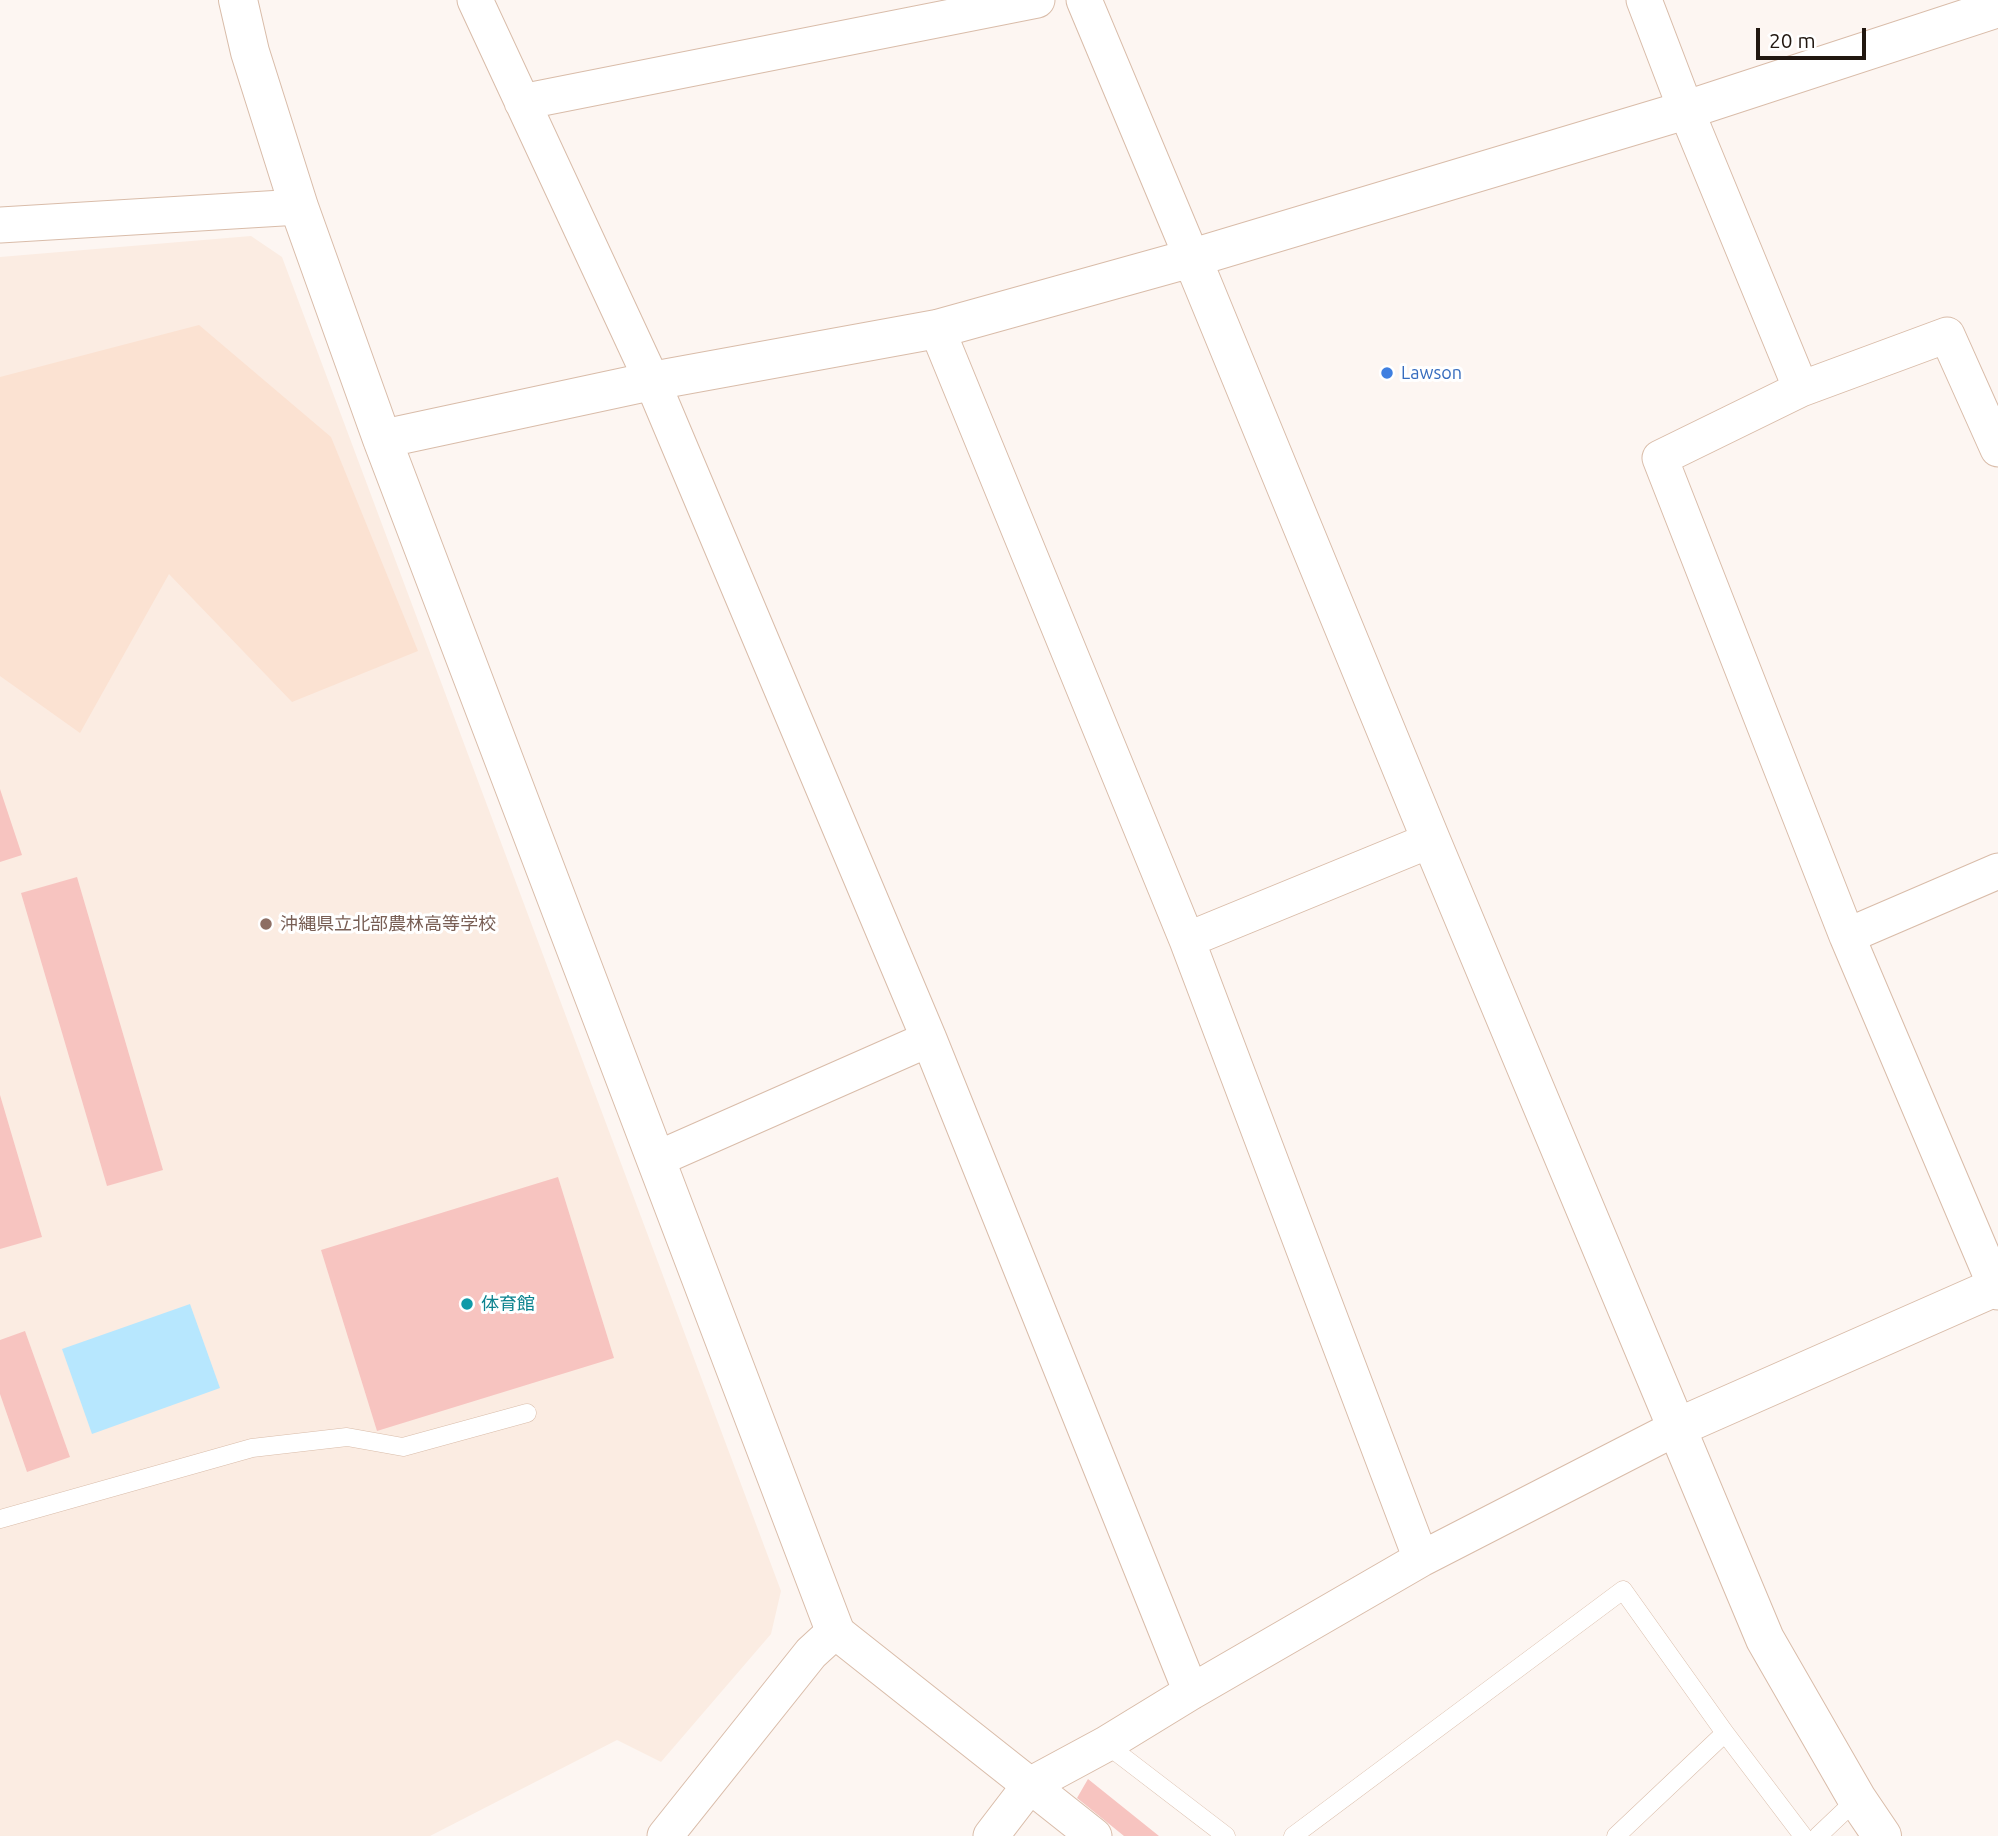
<!DOCTYPE html>
<meta charset="utf-8">
<style>
body{margin:0}
#map{position:relative;width:1998px;height:1836px;overflow:hidden;background:#fdf6f2;font-family:Ubuntu,sans-serif}
canvas{display:block}
.scale{position:absolute;left:1756px;top:28px;width:110px;height:32px;box-sizing:border-box;border:4px solid #211710;border-top:0;padding-left:9px;font-size:21px;line-height:24px;white-space:nowrap;color:#211710;-webkit-text-stroke:5px #fff;paint-order:stroke}
</style>
<div id="map">
<canvas width="1998" height="1836"></canvas>
<div class="scale">20 m</div>
</div>
<script>
const ctx = document.querySelector('canvas').getContext('2d');
ctx.lineJoin = 'round';
function fill(path, color) {
  ctx.fillStyle = color;
  ctx.fill(path, 'evenodd');
}
function shape(rows) {
  const path = new Path2D();
  for (const r of rows) {
    path.moveTo(r[0], r[1]);
    for (let i = 2; i < r.length; i += 2) path.lineTo(r[i], r[i + 1]);
  }
  return path;
}
function strokePath(path, color, width, dash) {
  ctx.strokeStyle = color;
  ctx.lineWidth = width;
  ctx.lineCap = dash ? 'butt' : 'round';
  ctx.setLineDash(dash || []);
  ctx.stroke(path);
}
function write(font, color, halo, rows, align = 'center') {
  ctx.font = font + ' Ubuntu,"Noto Sans JP",sans-serif';
  ctx.lineWidth = 6;
  ctx.setLineDash([]);
  ctx.textBaseline = 'middle';
  ctx.strokeStyle = halo;
  ctx.fillStyle = color;
  for (const [text, x, y, turn = 0] of rows) {
    ctx.save();
    ctx.translate(x, y);
    ctx.rotate((+turn || 0) * Math.PI / 180);
    ctx.textAlign = isNaN(turn) ? turn : align;
    if (halo) ctx.strokeText(text, 0, 0);
    ctx.fillText(text, 0, 0);
    ctx.restore();
  }
}
const built = shape([
 [251,236,282,257,781,1591,771,1634,661,1762,617,1740,430,1836,0,1836,0,257]
]);
const green = shape([
 [199,325,331,437,418,651,292,702,169,574,80,733,0,676,0,377]
]);
const water = shape([
 [190,1304,220,1388,92,1434,62,1349]
]);
const building = shape([
 [0,789,22,855,0,862],
 [77,877,163,1170,107,1186,21,893],
 [0,1095,42,1237,0,1249],
 [558,1177,614,1358,377,1431,321,1250],
 [25,1331,70,1457,27,1472,0,1394,0,1340],
 [1088,1779,1159,1836,1124,1836,1077,1798]
]);
const service = shape([
 [0,1519,252,1448,347,1437,403,1447,527,1413],
 [1106,1744,1226,1836],
 [1293,1836,1623,1590,1725,1733,1803,1836],
 [1616,1836,1725,1733],
 [1818,1836,1857,1799]
]);
const minor = shape([
 [475,0,652,381,929,1039,1191,1692],
 [1084,0,1192,258],
 [1644,0,1686,110,1801,389],
 [522,102,1037,0],
 [0,225,299,207],
 [937,329,1187,940,1421,1559],
 [1998,449,1947,335,1801,389,1660,458,1847,936,1998,1292],
 [1847,936,1998,871],
 [1187,940,1431,840],
 [657,1159,929,1039],
 [665,1836,811,1653,835,1631,1094,1836],
 [991,1836,1030,1785,1106,1744,1191,1692,1421,1559,1676,1428]
]);
const tertiary = shape([
 [238,0,250,52,299,207,382,439,835,1631],
 [1192,258,1431,840,1765,1639,1857,1799,1882,1836],
 [382,439,652,381,937,329,1192,258,1686,110,1998,8],
 [1676,1428,1998,1286]
]);
const markers = [
 [1387,373,7,"#3f7fe0"],
 [266,924,7,"#8d6e63"],
 [467,1304,7,"#0f9aa8"]
];
const shopNames = [
 ["Lawson",1401,373]
];
const educationNames = [
 ["沖縄県立北部農林高等学校",280,924]
];
const cultureNames = [
 ["体育館",481,1304]
];
fill(built, '#fbece2');
fill(green, '#fbe2d2');
fill(water, '#b7e7fe');
fill(building, '#f7c4c0');
strokePath(service, '#d9bca9', 19);
strokePath(minor, '#d9bca9', 37);
strokePath(tertiary, '#d9bca9', 40);
strokePath(service, '#fff', 18);
strokePath(minor, '#fff', 35);
strokePath(tertiary, '#fff', 38);
for (const [x, y, r, color] of markers) {
  const dot = new Path2D();
  dot.arc(x, y, r, 0, 2 * Math.PI);
  ctx.fillStyle = color;
  ctx.fill(dot);
  strokePath(dot, '#fff', 2.5);
}
write('18px', '#366cbe', '#fff', shopNames, 'left');
write('18px', '#785e54', '#fff', educationNames, 'left');
write('18px', '#0d838f', '#fff', cultureNames, 'left');
</script>
